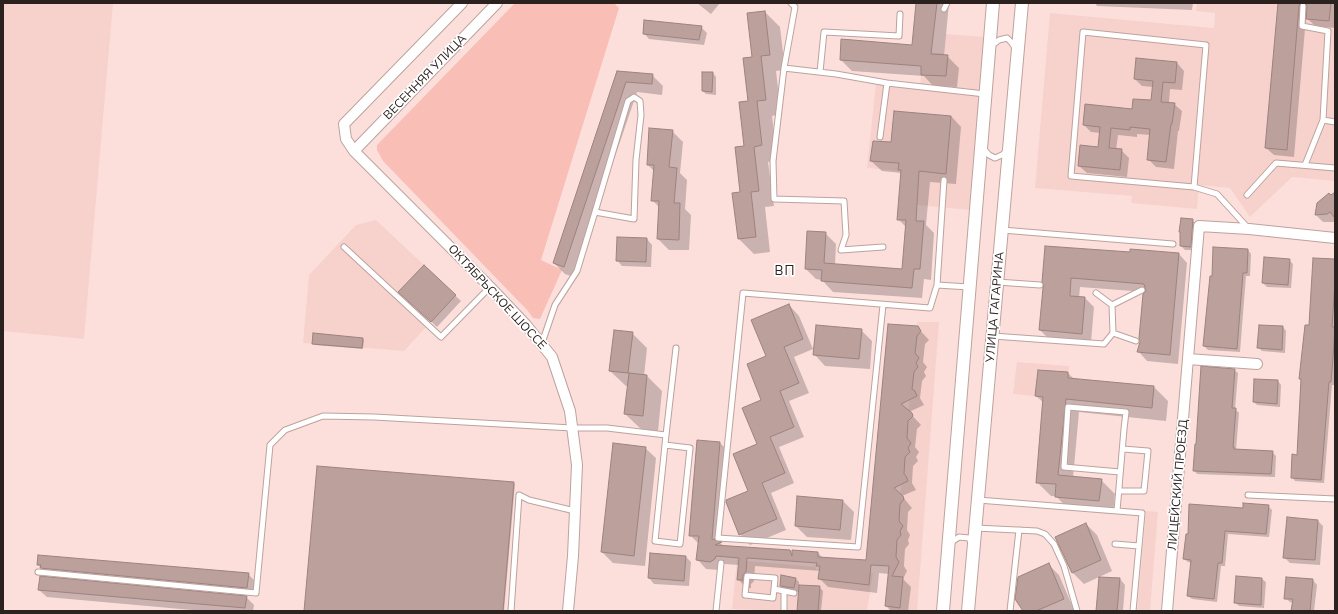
<!DOCTYPE html>
<meta charset="utf-8">
<style>
body{margin:0}
#map{position:relative;width:1338px;height:614px;overflow:hidden;background:#fcdfdb;font-family:Mulish,sans-serif}
canvas{display:block}
.frame{position:absolute;inset:0;border:4px solid #2b211f;pointer-events:none}
</style>
<div id="map">
<canvas width="1338" height="614"></canvas>
<div class="frame"></div>
</div>
<script>
const ctx = document.querySelector('canvas').getContext('2d');
ctx.lineJoin = 'round';
function fill(path, color) {
  ctx.fillStyle = color;
  ctx.fill(path, 'evenodd');
}
function shape(rows) {
  const path = new Path2D();
  for (const r of rows) {
    path.moveTo(r[0], r[1]);
    for (let i = 2; i < r.length; i += 2) path.lineTo(r[i], r[i + 1]);
  }
  return path;
}
function strokePath(path, color, width, dash) {
  ctx.strokeStyle = color;
  ctx.lineWidth = width;
  ctx.lineCap = dash ? 'butt' : 'round';
  ctx.setLineDash(dash || []);
  ctx.stroke(path);
}
function write(font, color, halo, rows, align = 'center') {
  ctx.font = font + ' Mulish,sans-serif';
  ctx.lineWidth = 3.5;
  ctx.setLineDash([]);
  ctx.textBaseline = 'middle';
  ctx.strokeStyle = halo;
  ctx.fillStyle = color;
  for (const [text, x, y, turn = 0] of rows) {
    ctx.save();
    ctx.translate(x, y);
    ctx.rotate((+turn || 0) * Math.PI / 180);
    ctx.textAlign = isNaN(turn) ? turn : align;
    if (halo) ctx.strokeText(text, 0, 0);
    ctx.fillText(text, 0, 0);
    ctx.restore();
  }
}
const built = shape([
 [3,3,113,3,84,339,3,331],
 [1197,3,1335,3,1335,181,1292,177,1250,217,1230,188,1199,185,1197,209,1131,203,1132,196,1035,188,1050,13,1214,28,1215,13,1196,11],
 [946,34,987,37,970,210,917,205,919,173,867,168,876,83,920,88,923,52,944,53],
 [376,220,456,295,404,351,303,343,309,275,356,225],
 [917,322,939,322,917,611,889,611],
 [1017,362,1069,366,1066,399,1013,394],
 [1146,511,1158,512,1150,611,1137,611],
 [737,560,816,567,816,570,873,573,867,611,787,611,732,609]
]);
const green = shape([
 [515,3,614,3,619,8,541,260,562,270,540,319,533,318,528,311,383,161,377,150,377,145]
]);
const shadow = shape([
 [697,3,720,3,711,14],
 [917,3,949,3,944,56,947,56,959,68,957,87,933,86,924,76,852,71,841,60,913,46],
 [1095,3,1193,3,1192,10,1097,6],
 [1279,3,1335,3,1335,28,1315,26,1306,17,1294,157,1274,155,1266,148],
 [765,12,780,27,785,70,776,71,781,114,772,116,777,160,768,162,774,206,765,207,770,252,754,254,739,239,753,58],
 [701,27,707,33,704,45,649,39,644,33],
 [1137,59,1177,63,1184,71,1182,90,1170,89,1169,103,1174,104,1182,111,1179,131,1178,131,1174,169,1156,167,1148,159,1151,135,1137,134,1137,137,1118,135,1116,150,1121,150,1129,158,1127,177,1087,173,1079,166,1099,148,1101,133,1091,132,1084,125,1133,110,1151,102,1153,87,1142,86,1135,79],
 [618,72,652,75,663,86,662,95,637,92,574,277,565,274,554,263],
 [713,73,716,77,716,95,706,94,703,91],
 [951,116,961,127,956,184,930,182,926,225,934,233,931,280,924,279,922,298,833,292,822,280,816,279,806,269,825,233,836,244,835,265,903,270,906,227,898,219,902,173,882,171,871,161,892,143],
 [672,131,683,142,680,173,687,180,685,209,691,215,689,250,669,250,658,239,660,208,652,200,654,171,648,165],
 [1335,193,1335,222,1323,222,1316,215],
 [1192,220,1196,224,1194,250,1185,250,1181,246],
 [647,239,652,245,651,267,622,266,617,260],
 [1248,250,1251,254,1250,276,1246,276,1240,352,1208,350,1204,346],
 [1131,253,1179,254,1187,263,1178,364,1147,361,1139,352,1141,342,1146,292,1080,287,1079,298,1085,298,1094,307,1091,342,1049,339,1040,330,1044,288],
 [1289,260,1293,264,1291,288,1267,287,1263,283],
 [1335,260,1335,375,1334,385,1332,385,1324,483,1295,481,1292,477,1298,456,1302,381,1300,379,1310,326],
 [424,266,461,301,437,327,405,297],
 [789,305,799,316,813,349,794,357,809,393,789,401,804,437,779,447,794,483,771,493,786,530,750,545,740,534,758,445,767,357],
 [917,327,929,340,925,344,923,362,927,367,924,372,926,376,922,381,920,398,924,405,909,412,921,425,917,429,915,447,919,452,916,457,918,461,913,466,912,483,916,490,902,496,912,508,908,512,907,530,910,535,908,540,909,544,905,549,904,566,907,571,903,579,911,587,908,611,891,611,886,606,889,574,879,573,877,593,828,587,820,579,821,571,755,566,754,581,751,584,751,588,746,588,738,579,739,565,724,564,724,568,719,570,706,569,698,560,699,544,690,535,720,443,728,451,720,543,725,547,789,551,793,555,818,553,823,558,867,561],
 [1283,327,1286,331,1285,353,1262,351,1259,348],
 [861,330,872,341,870,369,825,366,815,355],
 [632,333,647,348,644,376,647,376,662,391,658,431,641,429,625,414,628,386,626,386,610,371],
 [362,338,364,340,363,349,315,345,313,344],
 [1234,370,1238,373,1235,409,1239,413,1236,450,1272,452,1276,456,1275,477,1197,474,1194,470],
 [1068,373,1074,379,1154,387,1168,401,1166,421,1079,412,1073,478,1101,480,1115,494,1113,514,1069,510,1056,496,1051,496,1037,482,1044,403,1036,396],
 [1278,381,1281,385,1280,407,1257,405,1254,402],
 [645,448,656,458,645,566,613,563,602,552],
 [514,483,515,484,504,611,305,611],
 [843,501,854,512,851,540,807,537,796,526],
 [1268,506,1272,510,1269,537,1228,534,1225,566,1221,566,1217,602,1192,599,1188,596,1192,563,1188,562,1184,559,1244,509],
 [1318,521,1323,526,1320,565,1290,563,1284,557],
 [1086,524,1097,535,1112,571,1084,584,1073,573,1057,537],
 [651,554,686,557,691,562,689,586,654,584,649,578],
 [1048,564,1059,575,1074,610,1024,611],
 [38,565,248,574,256,582,254,595,49,575],
 [1237,577,1262,579,1266,582,1264,608,1239,606,1235,602],
 [1100,578,1120,579,1125,585,1123,611,1097,611],
 [796,579,799,582,798,592,784,589,781,586],
 [1313,580,1317,585,1314,611,1292,611,1293,603,1290,602,1285,598],
 [819,587,823,591,821,611,798,611],
 [39,590,246,597,254,605,253,611,203,611,47,597]
]);
const building = shape([
 [916,3,937,3,931,54,948,55,946,76,921,75,921,66,840,60,841,39,912,45,916,3],
 [1278,3,1300,3,1299,6,1287,150,1265,148,1278,3],
 [1306,3,1331,3,1329,21,1306,19,1307,6,1306,3],
 [765,11,770,55,761,56,766,100,757,101,762,145,754,147,759,191,751,192,756,237,738,239,732,193,740,192,735,147,744,146,739,102,748,101,743,58,752,57,747,13,765,11],
 [644,20,702,26,699,40,643,34,644,20],
 [1136,58,1177,62,1175,83,1163,82,1161,102,1175,103,1172,124,1171,124,1166,162,1147,160,1150,129,1130,127,1130,130,1111,128,1109,148,1122,149,1120,170,1078,166,1080,145,1098,147,1100,127,1083,125,1085,104,1132,109,1133,99,1151,100,1153,81,1134,79,1136,58],
 [617,71,653,74,652,84,626,82,564,267,553,263,617,71],
 [702,72,713,72,712,92,702,91,702,72],
 [894,111,951,116,946,174,919,171,916,221,924,221,920,269,914,269,912,288,821,281,822,270,805,269,807,231,826,232,824,263,902,269,906,220,897,220,901,170,898,170,899,163,870,161,873,141,891,142,894,111],
 [649,128,673,130,669,167,677,168,674,203,680,203,679,240,657,239,659,201,651,201,654,165,647,165,649,128],
 [1335,192,1335,218,1330,212,1327,214,1315,215,1317,203,1329,193,1331,195,1335,192],
 [1181,218,1193,219,1191,247,1180,246,1180,232,1179,232,1181,218],
 [617,237,647,238,646,262,616,261,617,237],
 [1045,246,1130,252,1130,249,1179,253,1170,355,1137,352,1140,342,1139,338,1143,294,1146,291,1144,284,1071,278,1070,296,1085,297,1082,334,1039,330,1043,288,1044,285,1042,282,1045,246],
 [1213,247,1248,249,1247,273,1243,273,1237,349,1203,346,1210,276,1212,276,1213,247],
 [1264,257,1290,259,1288,285,1262,283,1264,257],
 [1313,258,1335,259,1335,282,1332,327,1335,327,1333,358,1331,382,1329,382,1321,480,1291,478,1292,454,1297,455,1301,379,1299,379,1305,325,1309,325,1313,258],
 [424,265,456,295,431,322,398,292,424,265],
 [789,304,803,339,784,347,799,383,780,391,794,427,770,437,785,473,762,483,777,519,739,535,726,502,726,500,748,491,733,454,757,444,742,408,761,400,747,364,766,356,751,320,789,304],
 [888,324,918,326,921,331,917,336,915,353,919,358,916,363,918,367,914,372,912,389,915,391,917,396,901,404,912,413,913,416,908,421,907,438,911,443,908,448,910,452,905,457,904,474,906,476,908,481,894,488,903,496,904,499,900,504,899,521,903,526,900,531,901,535,897,540,896,557,899,562,892,576,903,577,900,608,885,606,889,566,871,565,869,585,818,579,820,566,816,566,817,563,747,558,746,572,743,575,743,580,737,580,739,558,716,556,715,559,710,562,696,560,699,536,689,536,697,440,720,442,712,539,722,542,715,545,790,550,792,556,792,550,818,552,818,557,866,560,888,324],
 [816,325,862,329,859,359,813,355,816,325],
 [1259,325,1283,326,1282,350,1257,348,1259,325],
 [614,330,633,332,628,373,609,371,614,330],
 [313,333,363,338,362,348,312,344,313,333],
 [1201,366,1235,369,1232,408,1236,408,1233,447,1234,447,1234,449,1273,451,1271,474,1193,471,1195,444,1196,444,1201,366],
 [1038,370,1068,372,1068,378,1154,386,1152,408,1066,399,1058,475,1102,479,1099,501,1055,497,1056,484,1036,483,1043,397,1035,396,1038,370],
 [629,373,647,375,643,416,624,414,629,373],
 [1254,379,1278,380,1277,404,1253,402,1254,379],
 [613,443,646,447,634,556,601,552,613,443],
 [317,466,514,482,503,611,304,611,317,466],
 [797,496,843,500,840,530,795,526,797,496],
 [1243,503,1269,505,1266,534,1225,531,1222,563,1218,563,1214,599,1187,596,1191,560,1183,559,1186,534,1188,534,1189,504,1243,508,1243,503],
 [1287,517,1318,520,1315,560,1283,558,1287,517],
 [1086,523,1101,560,1072,573,1055,537,1086,523],
 [650,553,686,556,684,581,648,578,650,553],
 [38,555,249,573,247,588,40,568,41,565,37,565,38,555],
 [1049,563,1064,599,1036,611,1023,611,1015,599,1018,577,1049,563],
 [781,575,796,578,794,588,780,586,781,575],
 [40,576,247,596,245,608,38,590,40,576],
 [1236,576,1262,578,1261,605,1234,603,1236,576],
 [1099,577,1120,578,1117,611,1096,611,1099,577],
 [1286,577,1313,579,1310,611,1291,611,1293,599,1284,599,1286,577],
 [799,585,820,586,818,611,797,611,799,585]
]);
const service = shape([
 [1303,6,1302,26,1328,31,1323,120],
 [944,9,947,3],
 [991,46,999,40,1007,38,1011,42,1016,49],
 [784,68,795,7,791,3],
 [820,72,824,32,899,36,900,14],
 [880,137,887,83],
 [983,148,989,155,995,158,1002,155,1007,151],
 [1305,165,1323,120,1335,122],
 [1194,187,1206,45,1083,32,1071,176,1194,187,1217,194,1248,228],
 [1247,195,1276,163,1335,168],
 [1002,230,1173,244],
 [344,247,441,337,490,287],
 [883,247,841,250,846,235,844,201,774,199,773,161,784,68,836,74,887,83,985,94],
 [997,282,1040,285],
 [937,285,944,180],
 [1096,293,1112,305,1113,333],
 [883,305,858,547,718,538,743,293,930,308,937,285,969,287],
 [1112,305,1142,290],
 [993,336,1104,344,1113,333,1136,341],
 [542,343,555,305,577,271,595,212,622,121,628,101,634,97,640,101,641,115,636,160,634,219,595,212],
 [665,445,690,448,680,544,655,541,666,435],
 [1119,491,1144,491,1148,451,1123,449],
 [1248,495,1335,499],
 [978,500,1117,511,1124,429,1126,412,1068,407,1064,467,1120,472],
 [1117,511,1142,513,1133,611],
 [976,528,1037,531,1045,534,1054,544,1064,566,1077,611],
 [950,543,959,537,969,538,971,543],
 [1115,544,1139,546],
 [38,572,256,593,270,445,285,430,323,416,374,417,572,428,607,428,666,435,676,348],
 [774,589,773,598,745,595,747,576,775,578,774,589,794,593],
 [511,611,519,495,529,500,575,511],
 [716,611,721,563],
 [784,611,784,591],
 [1010,611,1019,530]
]);
const minor = shape([
 [462,3,344,124,346,139,354,151,490,287,526,325,552,357,570,411,577,465,573,556,568,611],
 [354,151,497,3],
 [1188,359,1257,364],
 [1167,611,1199,226,1249,229,1335,238]
]);
const tertiary = shape([
 [943,611,993,3],
 [968,611,1022,3]
]);
const streetNames = [
 ["ВЕСЕННЯЯ УЛИЦА",425,77,-46],
 ["ОКТЯБРЬСКОЕ ШОССЕ",497,297,47],
 ["УЛИЦА ГАГАРИНА",995,307,-85],
 ["ЛИЦЕЙСКИЙ ПРОЕЗД",1178,485,-85]
];
const neighbourhoodNames = [
 ["ВП",785,271]
];
fill(built, '#f7d2cc');
fill(green, '#f9beb6');
fill(shadow, '#0003');
fill(building, '#bba09c');
strokePath(building, '#9d827f', 1);
strokePath(service, '#bda29e', 7);
strokePath(minor, '#bda29e', 12);
strokePath(tertiary, '#bda29e', 14);
strokePath(service, '#fff', 5);
strokePath(minor, '#fff', 10);
strokePath(tertiary, '#fff', 12);
write('12px', '#2b211f', '#fff', streetNames);
ctx.letterSpacing = '1px';
write('13px', '#2b211f', '#fff', neighbourhoodNames);
ctx.letterSpacing = '0px';
</script>
